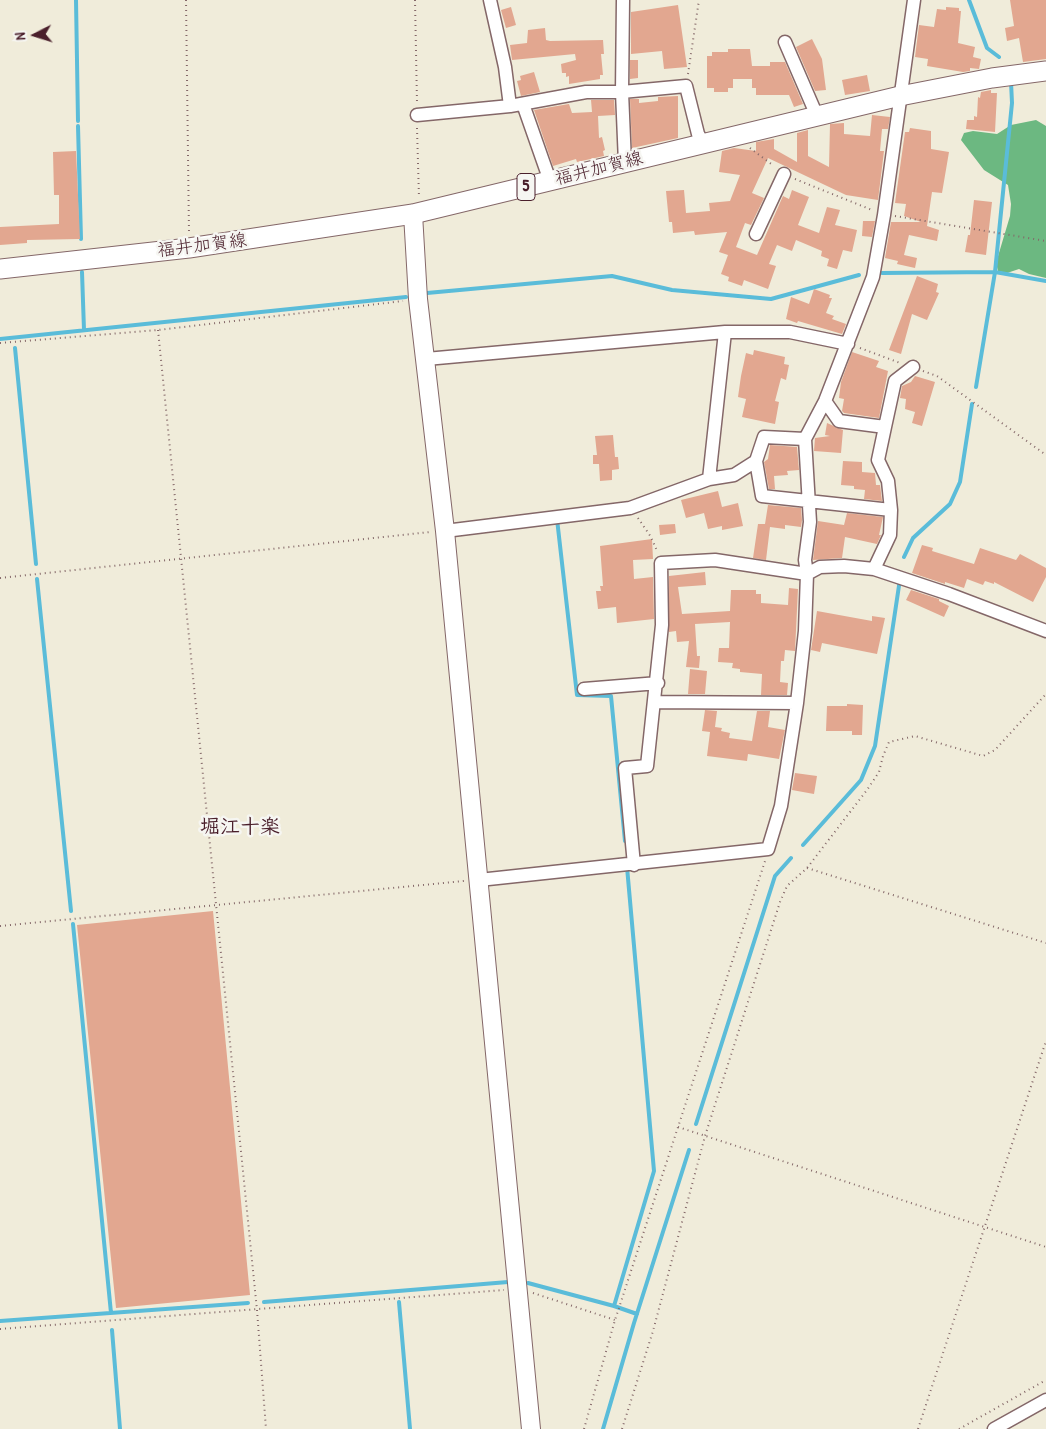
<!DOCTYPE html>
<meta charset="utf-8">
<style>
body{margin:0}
#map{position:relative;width:1046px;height:1429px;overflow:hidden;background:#f0ecda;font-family:"Patrick Hand",sans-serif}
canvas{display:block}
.north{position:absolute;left:10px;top:10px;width:50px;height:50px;-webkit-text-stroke:4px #f6f6f2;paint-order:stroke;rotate:265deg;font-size:14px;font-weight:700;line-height:20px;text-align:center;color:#4a1f2b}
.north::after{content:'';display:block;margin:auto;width:18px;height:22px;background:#4a1f2b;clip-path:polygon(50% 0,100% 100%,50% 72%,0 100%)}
</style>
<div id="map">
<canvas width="1046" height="1429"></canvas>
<div class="north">N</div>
</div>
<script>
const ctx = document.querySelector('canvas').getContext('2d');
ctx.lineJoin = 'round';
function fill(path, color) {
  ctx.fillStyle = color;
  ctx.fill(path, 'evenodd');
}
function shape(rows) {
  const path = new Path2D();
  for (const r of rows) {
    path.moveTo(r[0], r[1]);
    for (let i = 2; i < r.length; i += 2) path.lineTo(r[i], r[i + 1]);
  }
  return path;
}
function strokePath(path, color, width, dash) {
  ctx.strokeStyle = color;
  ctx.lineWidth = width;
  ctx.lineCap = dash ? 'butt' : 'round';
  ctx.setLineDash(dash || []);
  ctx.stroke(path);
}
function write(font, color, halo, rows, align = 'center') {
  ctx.font = font + ' "Patrick Hand","Klee One",sans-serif';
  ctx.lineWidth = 5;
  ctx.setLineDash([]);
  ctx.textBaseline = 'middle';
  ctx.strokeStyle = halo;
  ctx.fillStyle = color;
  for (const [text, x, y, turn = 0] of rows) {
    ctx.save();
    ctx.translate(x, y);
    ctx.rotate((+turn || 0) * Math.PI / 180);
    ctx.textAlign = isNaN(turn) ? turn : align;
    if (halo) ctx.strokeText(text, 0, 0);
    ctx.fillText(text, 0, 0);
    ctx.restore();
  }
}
const forest = shape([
 [1036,120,1046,126,1046,278,1029,274,1019,269,1007,273,998,271,996,263,1010,216,1011,204,1008,185,984,170,961,140,964,133,973,131,997,134,1011,125]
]);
const stream = shape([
 [76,0,78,121],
 [969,0,987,48,999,57],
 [78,126,81,239],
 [82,272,84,330],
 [882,273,995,272,1046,281],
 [427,293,612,276,672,290,771,299,859,275],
 [0,339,406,297],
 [15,348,36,564],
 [976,387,995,272,1012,103,1011,82],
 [557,519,577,695,611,696,625,841],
 [904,557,913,538,950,504,960,482,972,404],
 [37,579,71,911],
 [803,845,861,780,875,746,900,579],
 [73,924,111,1313],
 [696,1124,775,876,791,858],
 [528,1283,614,1306,654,1171,627,867],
 [264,1302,508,1282],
 [399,1302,410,1429],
 [614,1306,637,1314],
 [0,1321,248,1303],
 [112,1330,120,1429],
 [603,1429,634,1323,689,1150]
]);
const building = shape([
 [1010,0,1046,0,1046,59,1023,62,1019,38,1007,41,1005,28,1014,26],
 [678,5,687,67,664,69,662,51,631,54,631,12],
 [511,7,516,25,506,28,501,10],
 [946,7,959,8,959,11,961,11,958,43,975,47,973,57,981,59,979,69,970,68,970,71,963,72,927,66,928,59,915,57,919,25,934,27,937,9,946,10],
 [545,28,546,40,550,41,603,40,604,54,601,54,603,75,600,75,600,79,569,84,569,76,566,77,566,73,562,73,561,64,576,60,575,54,512,60,510,45,527,43,528,30],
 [812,39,822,59,826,90,815,91,796,47],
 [728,49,750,49,752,66,770,66,770,62,785,62,803,104,794,107,789,95,756,95,756,88,752,88,752,79,733,79,733,88,728,88,728,92,714,92,714,88,707,88,707,56,712,56,712,52,728,52],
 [630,60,638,60,638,78,630,79],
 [534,72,540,92,521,96,517,81,521,80,520,76],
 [867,75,870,91,845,95,842,80],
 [991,90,991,93,997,93,995,132,966,129,967,120,974,120,974,116,977,117,978,97,980,98,981,92],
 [678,96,678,138,632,148,630,99,639,99,639,103,658,101,658,97],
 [591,100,614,100,615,115,598,116,599,138,602,137,605,150,603,151,604,156,577,162,576,159,553,166,534,110,569,104,572,113,592,112],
 [872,115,890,117,888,129,882,129,880,151,884,151,878,200,846,195,768,158,752,193,764,198,751,225,745,223,736,247,757,255,783,196,789,199,792,190,809,197,798,225,819,233,827,207,840,210,835,225,857,230,852,252,843,250,837,269,827,266,829,259,821,256,822,251,796,240,792,251,777,245,769,264,776,266,768,289,744,280,742,286,728,281,729,277,721,274,728,255,719,252,727,232,695,235,694,231,673,233,672,222,669,222,666,191,684,190,686,213,710,211,709,203,730,201,740,175,719,172,722,151,734,148,756,151,756,142,774,139,774,149,797,162,797,133,808,130,808,156,829,167,830,124,844,123,844,134,870,136],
 [910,128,931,131,931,149,949,152,942,193,932,192,927,226,939,230,937,241,909,235,904,255,917,258,915,268,897,264,898,261,885,258,891,222,921,222,904,216,906,204,895,203,905,132,909,132],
 [76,151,80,239,27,240,27,243,0,245,0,227,59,224,59,195,54,195,53,152],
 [974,200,992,202,986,255,965,252,968,235,970,235],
 [863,221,875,221,872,237,862,236],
 [917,276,938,284,936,292,939,293,927,320,912,314,901,354,889,350],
 [814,289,830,295,829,298,832,298,826,313,834,316,832,319,846,324,842,334,798,321,797,323,786,319,791,297,809,304],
 [754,350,785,357,784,364,789,365,786,380,781,378,775,401,779,402,775,424,742,417,746,399,738,397,741,376,746,353,753,355],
 [852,352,879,361,876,367,888,371,879,418,844,413,842,411,844,399,839,398,841,382],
 [915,376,935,382,922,426,912,423,915,412,905,409,906,399,900,398,902,386,911,382],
 [827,423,843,430,841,453,814,451,815,438,830,436,825,435],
 [613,435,615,457,618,457,619,469,612,470,612,480,600,481,599,464,593,464,593,455,597,455,595,436],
 [770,445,797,447,799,470,787,471,788,475,774,476,775,489,769,489,764,462,768,459],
 [843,461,862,462,862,472,875,473,876,485,880,485,882,501,864,499,865,490,854,489,854,486,841,485],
 [718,491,722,507,738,503,743,526,722,530,722,526,708,529,704,513,686,518,681,500],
 [768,505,801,508,802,520,801,527,785,525,785,529,770,527,766,560,753,558,758,524,765,524],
 [847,513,883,517,879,535,881,535,877,544,845,537,842,558,813,560,818,521,844,525],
 [675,524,676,533,660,535,659,525],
 [652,539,653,559,633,560,634,579,653,577,654,619,617,623,616,607,598,609,596,591,601,591,600,586,603,586,600,546],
 [922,545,933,548,932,551,974,564,980,548,1016,560,1020,554,1046,568,1046,577,1033,602,994,582,994,584,985,581,983,585,967,579,964,588,945,582,945,584,912,573],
 [705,572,706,585,678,587,682,614,730,611,731,590,756,590,756,594,761,594,761,603,788,605,789,588,798,589,795,651,785,650,784,661,781,661,780,682,788,683,787,695,761,695,762,674,740,672,740,669,732,668,733,663,718,662,719,648,729,648,730,622,695,624,697,656,700,656,699,668,686,667,689,641,677,642,676,631,669,632,669,576],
 [911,590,939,599,939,601,949,606,944,617,906,600],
 [817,611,872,621,872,616,885,618,877,654,822,643,820,652,811,650],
 [690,669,707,671,705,694,688,694],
 [847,704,863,705,862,735,852,735,852,731,826,731,827,706,847,706],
 [705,710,717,711,715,727,722,728,721,731,730,733,729,738,752,741,757,711,770,711,768,727,785,730,779,759,748,754,747,761,707,756,710,732,702,731],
 [795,773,817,776,814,794,792,790],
 [213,911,250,1295,116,1308,77,925]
]);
const path = shape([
 [186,0,189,233],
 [415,0,417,103],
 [688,74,699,0],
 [417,128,419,198],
 [750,148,774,166],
 [795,179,872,210],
 [895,216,1046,241],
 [158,330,257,1310,266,1429],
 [0,343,158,330,403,301],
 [860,348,900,363],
 [923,371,937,376,1046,455],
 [638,518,651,537,657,551],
 [0,578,430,532],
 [807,868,1046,943],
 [0,926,464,881],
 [678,1127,1046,1247],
 [533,1293,615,1320],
 [0,1329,504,1290],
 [584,1429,615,1320,765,861],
 [622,1429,653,1331,705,1136,780,902,787,886,807,868,867,790,879,772,883,756,889,742,915,736,983,756,995,750,1046,694],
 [918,1429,1046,1041],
 [959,1429,1046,1380]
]);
const street = shape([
 [490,0,505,67,510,106],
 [623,0,622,92,625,163],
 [785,42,817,116],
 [523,104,550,181],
 [417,115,510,106,586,92,622,92,686,86,698,134,703,143],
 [756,234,784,174],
 [725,332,709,479,734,475,756,461,764,437,805,439],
 [426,359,725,332,790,332,848,344],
 [825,401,839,421,885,427,878,460,888,481,891,510],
 [885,427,895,381,913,367],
 [756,461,762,496,891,510,890,535,874,569],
 [445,531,630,508,709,479],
 [584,689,658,683],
 [656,702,797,703],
 [634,865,625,768,647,766,662,625,661,563,715,560,807,574,820,567,844,566,874,569,949,594,1046,631],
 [479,880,768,849,781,806,797,703,805,631,807,574,805,560,810,522,805,439,825,401,873,277,884,215,914,0],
 [994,1429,1046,1400]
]);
const secondary = shape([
 [413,214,418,299,445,531,531,1429]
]);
const primary = shape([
 [0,269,189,248,413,214,900,96,992,78,1046,71]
]);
const shields = [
 [526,187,18]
];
const shieldNames = [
 ["5",526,187]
];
const streetNames = [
 ["福井加賀線",599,169,-14],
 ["福井加賀線",202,246,-7]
];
const quarterNames = [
 ["堀江十楽",240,828]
];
fill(forest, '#6cb881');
strokePath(stream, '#5abcd9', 4);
fill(building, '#e2a790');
strokePath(street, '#846768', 15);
strokePath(secondary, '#846768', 20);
strokePath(primary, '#846768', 21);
strokePath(path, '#846768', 2, [1, 4]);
strokePath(street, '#fff', 12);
strokePath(secondary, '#fff', 18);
strokePath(primary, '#fff', 19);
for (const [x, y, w] of shields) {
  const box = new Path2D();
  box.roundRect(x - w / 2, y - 13.5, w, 27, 4);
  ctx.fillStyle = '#f6f6f2';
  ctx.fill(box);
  strokePath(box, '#4a1f2b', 1);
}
write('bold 16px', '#4a1f2b', null, shieldNames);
write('18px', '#4a1f2b', '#f6f6f2', streetNames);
write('bold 20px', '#4a1f2b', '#f6f6f2', quarterNames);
</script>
